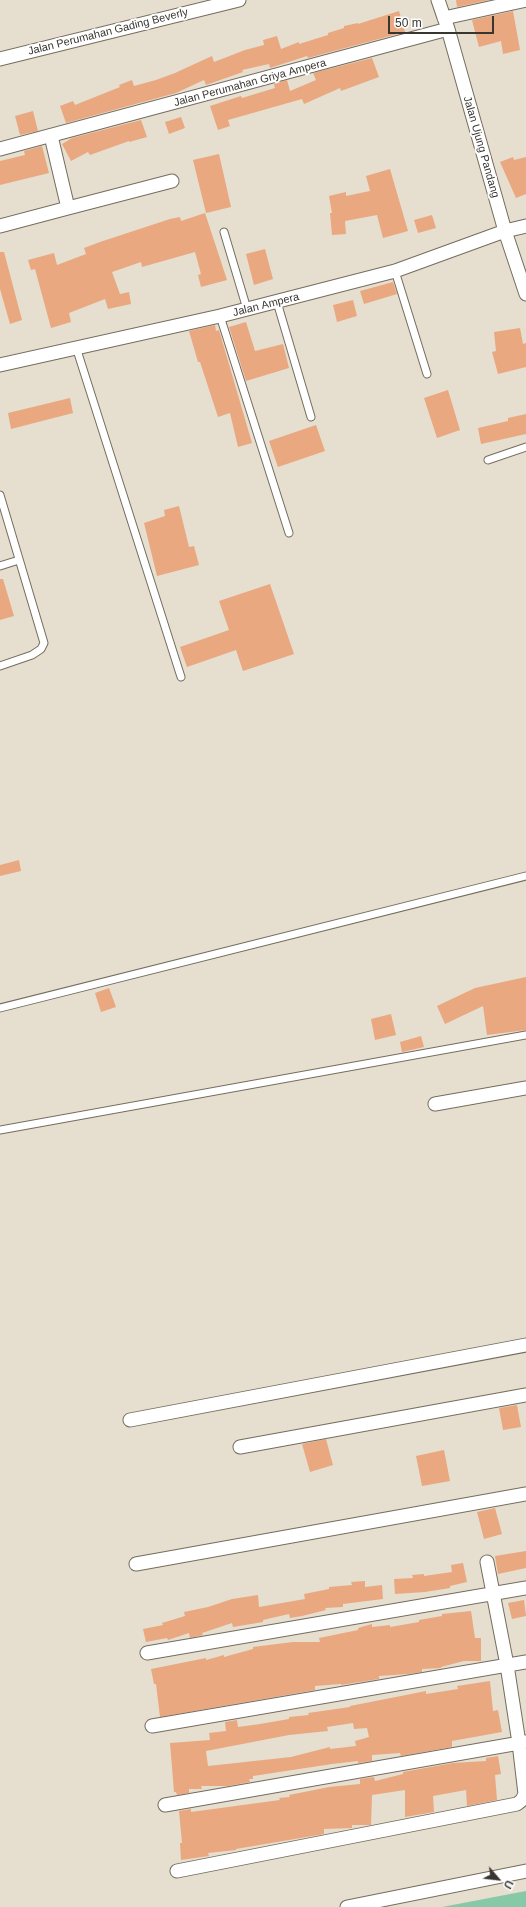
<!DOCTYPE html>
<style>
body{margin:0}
#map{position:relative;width:526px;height:1907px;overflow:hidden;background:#e6dece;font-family:Helvetica,sans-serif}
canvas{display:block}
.north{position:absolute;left:478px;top:1859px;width:40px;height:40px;-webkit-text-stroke:3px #fff;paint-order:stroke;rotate:118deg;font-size:11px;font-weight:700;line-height:16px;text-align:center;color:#393630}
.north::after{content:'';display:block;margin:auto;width:14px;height:18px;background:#393630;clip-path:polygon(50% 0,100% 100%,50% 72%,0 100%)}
.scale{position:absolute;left:388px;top:16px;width:106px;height:18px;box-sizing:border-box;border:2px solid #393630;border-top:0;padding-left:5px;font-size:12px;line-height:14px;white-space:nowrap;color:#393630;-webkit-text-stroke:3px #fff;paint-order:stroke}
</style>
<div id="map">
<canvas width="526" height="1907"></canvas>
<div class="north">U</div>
<div class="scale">50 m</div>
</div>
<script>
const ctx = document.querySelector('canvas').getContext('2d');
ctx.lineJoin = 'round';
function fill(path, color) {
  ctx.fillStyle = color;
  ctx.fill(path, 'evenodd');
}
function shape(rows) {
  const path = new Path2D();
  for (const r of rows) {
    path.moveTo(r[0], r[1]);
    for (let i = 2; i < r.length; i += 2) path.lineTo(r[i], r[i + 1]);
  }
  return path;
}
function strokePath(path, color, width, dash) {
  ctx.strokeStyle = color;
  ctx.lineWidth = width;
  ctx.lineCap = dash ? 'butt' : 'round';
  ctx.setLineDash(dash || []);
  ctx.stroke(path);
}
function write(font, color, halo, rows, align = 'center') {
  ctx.font = font + ' Helvetica,sans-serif';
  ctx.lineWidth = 4;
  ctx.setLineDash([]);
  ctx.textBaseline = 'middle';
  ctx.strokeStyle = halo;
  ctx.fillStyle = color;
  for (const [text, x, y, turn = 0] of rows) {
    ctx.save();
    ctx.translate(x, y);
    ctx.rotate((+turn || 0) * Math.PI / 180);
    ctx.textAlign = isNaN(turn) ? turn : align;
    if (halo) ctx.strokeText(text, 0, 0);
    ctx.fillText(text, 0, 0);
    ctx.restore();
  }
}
const green = shape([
 [526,1891,526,1907,442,1907]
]);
const building = shape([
 [456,0,489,0,457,7],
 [399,11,405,32,308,58,307,56,270,68,269,64,242,70,243,72,206,85,204,80,176,93,66,123,60,106,73,101,75,105,120,87,119,85,132,80,134,86,156,80,175,73,212,56,214,62,245,50,264,45,263,40,277,36,281,49,299,42,299,44,328,35,328,33,344,28,344,26,358,23,358,24],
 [513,11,520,50,503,54,501,41,479,47,472,20],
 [372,58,379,77,341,91,340,88,304,104,302,99,228,120,230,126,218,130,210,106,241,96,242,98,275,88,274,84,287,80,290,91,316,80,313,73],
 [33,111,38,131,20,135,15,116],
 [181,117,185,128,169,134,165,122],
 [141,120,147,137,129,142,129,141,90,155,88,152,71,161,62,144,72,138],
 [42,146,49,173,0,185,0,161,25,155,24,151],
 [219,154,231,207,206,213,193,160],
 [513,157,514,160,526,157,526,194,516,198,500,162],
 [390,169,408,231,383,238,377,215,345,221,346,234,332,235,330,213,332,213,329,196,346,192,346,196,370,191,366,176],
 [205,213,227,280,201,287,198,275,201,274,195,252,142,267,141,262,112,272,120,294,129,292,131,304,108,309,105,299,69,313,71,322,51,328,35,269,31,270,28,260,54,253,57,265,86,254,84,248,100,242,170,219,180,217,181,221],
 [432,215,436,228,418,233,414,220],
 [265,249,273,279,254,285,246,254],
 [0,252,4,252,22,320,10,324,0,289],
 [393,282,397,294,364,304,360,291],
 [353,300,357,316,337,322,333,305],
 [246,322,255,351,283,344,289,368,246,381,229,327],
 [215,325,216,331,219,330,252,443,238,447,230,413,218,417,200,362,198,362,189,331],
 [520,328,523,344,526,343,526,367,498,374,492,352,496,351,494,332],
 [448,390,460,430,437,438,424,398],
 [70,398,73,413,11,429,8,413],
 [526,414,526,434,481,444,478,428,508,421,508,418],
 [316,425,325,451,278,467,269,441],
 [179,506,189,547,194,546,199,565,157,576,144,523,165,516,164,510],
 [0,579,3,579,14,616,0,620],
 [270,584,294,654,243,671,236,650,187,667,180,647,229,630,219,601],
 [19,860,21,871,0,876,0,865],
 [526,977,526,1030,487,1035,483,1006,445,1024,437,1006,475,988],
 [109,988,116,1007,101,1012,95,993],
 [391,1014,396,1035,375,1040,371,1019],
 [421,1036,424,1047,402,1052,400,1042],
 [517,1405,521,1427,503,1430,499,1408],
 [326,1439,333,1465,310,1472,302,1444],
 [444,1450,450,1481,422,1486,416,1456],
 [495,1508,502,1534,484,1539,477,1512],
 [526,1551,526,1568,498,1574,495,1556],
 [463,1563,467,1582,450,1586,450,1588,425,1592,395,1594,394,1579,413,1578,412,1575,424,1574,424,1576,452,1572,451,1565],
 [365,1581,365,1587,382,1585,383,1599,343,1604,343,1607,325,1608,326,1610,302,1616,290,1618,289,1614,263,1620,263,1622,233,1627,232,1623,202,1633,203,1635,190,1638,189,1633,168,1640,167,1638,146,1642,143,1629,163,1625,162,1623,185,1616,184,1612,208,1607,232,1599,258,1595,259,1607,305,1599,304,1594,329,1589,329,1587,352,1585,351,1582],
 [524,1600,526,1616,512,1619,508,1603],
 [471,1611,475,1638,481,1638,481,1661,464,1661,441,1667,441,1668,422,1669,422,1672,408,1674,379,1676,379,1679,341,1685,341,1684,315,1686,315,1690,160,1717,156,1684,154,1684,151,1669,206,1658,206,1660,224,1655,224,1657,253,1649,253,1647,293,1642,320,1642,319,1638,358,1630,358,1628,372,1624,372,1627,390,1625,390,1627,419,1622,419,1620,442,1616,442,1614],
 [490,1681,493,1711,498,1710,502,1732,452,1741,452,1747,401,1756,400,1753,372,1755,372,1761,358,1763,358,1761,332,1764,253,1776,253,1779,249,1779,250,1782,228,1786,201,1786,202,1789,189,1789,189,1793,177,1795,176,1792,174,1792,170,1743,210,1740,209,1733,226,1731,225,1722,237,1720,238,1727,260,1724,289,1719,289,1717,309,1715,308,1713,350,1707,350,1706,401,1696,426,1691,426,1694,458,1689,457,1686],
 [353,1723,354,1729,367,1728,369,1737,355,1741,356,1746,330,1749,330,1747,291,1757,208,1766,206,1751,289,1735,328,1731,327,1727],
 [498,1756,501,1774,495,1775,497,1800,467,1806,466,1790,433,1796,434,1812,405,1817,405,1790,372,1795,371,1825,352,1825,352,1828,324,1829,324,1834,236,1849,236,1850,208,1853,209,1856,181,1860,180,1843,182,1843,179,1811,191,1809,191,1812,280,1800,279,1798,290,1797,289,1795,329,1787,360,1784,360,1779,374,1777,375,1781,403,1774,403,1772,453,1763,486,1761,486,1758]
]);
const service = shape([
 [224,232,247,309],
 [395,271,427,374],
 [277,302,311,417],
 [220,316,289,533],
 [76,347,181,677],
 [488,460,526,447],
 [0,495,44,643,41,649,32,655,0,666],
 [0,566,19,560],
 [0,1008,526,876],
 [0,1130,526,1035]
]);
const minor = shape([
 [438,0,448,29,505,231,526,294],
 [444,18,526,0],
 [0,59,239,0],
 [51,136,68,208,172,181],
 [0,149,448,29],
 [0,226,68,208],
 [0,365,220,316,395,271,505,231,526,226],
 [435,1104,526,1088],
 [130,1420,526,1345],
 [240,1447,526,1395],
 [136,1564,526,1494],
 [147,1653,526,1588],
 [152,1726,526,1662],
 [165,1805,526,1742],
 [177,1871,517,1804,522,1800,525,1794,519,1743,507,1665,487,1562],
 [347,1907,526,1871]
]);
const streetNames = [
 ["Jalan Perumahan Gading Beverly",108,32,-14],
 ["Jalan Perumahan Griya Ampera",250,83,-15],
 ["Jalan Ujung Pandang",481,147,74],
 ["Jalan Ampera",266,305,-14]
];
fill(green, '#87c9a7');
fill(building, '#e9a880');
strokePath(service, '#746d5f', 9);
strokePath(minor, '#746d5f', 15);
strokePath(service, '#fff', 7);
strokePath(minor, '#fff', 13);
write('11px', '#393630', '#fff', streetNames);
</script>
